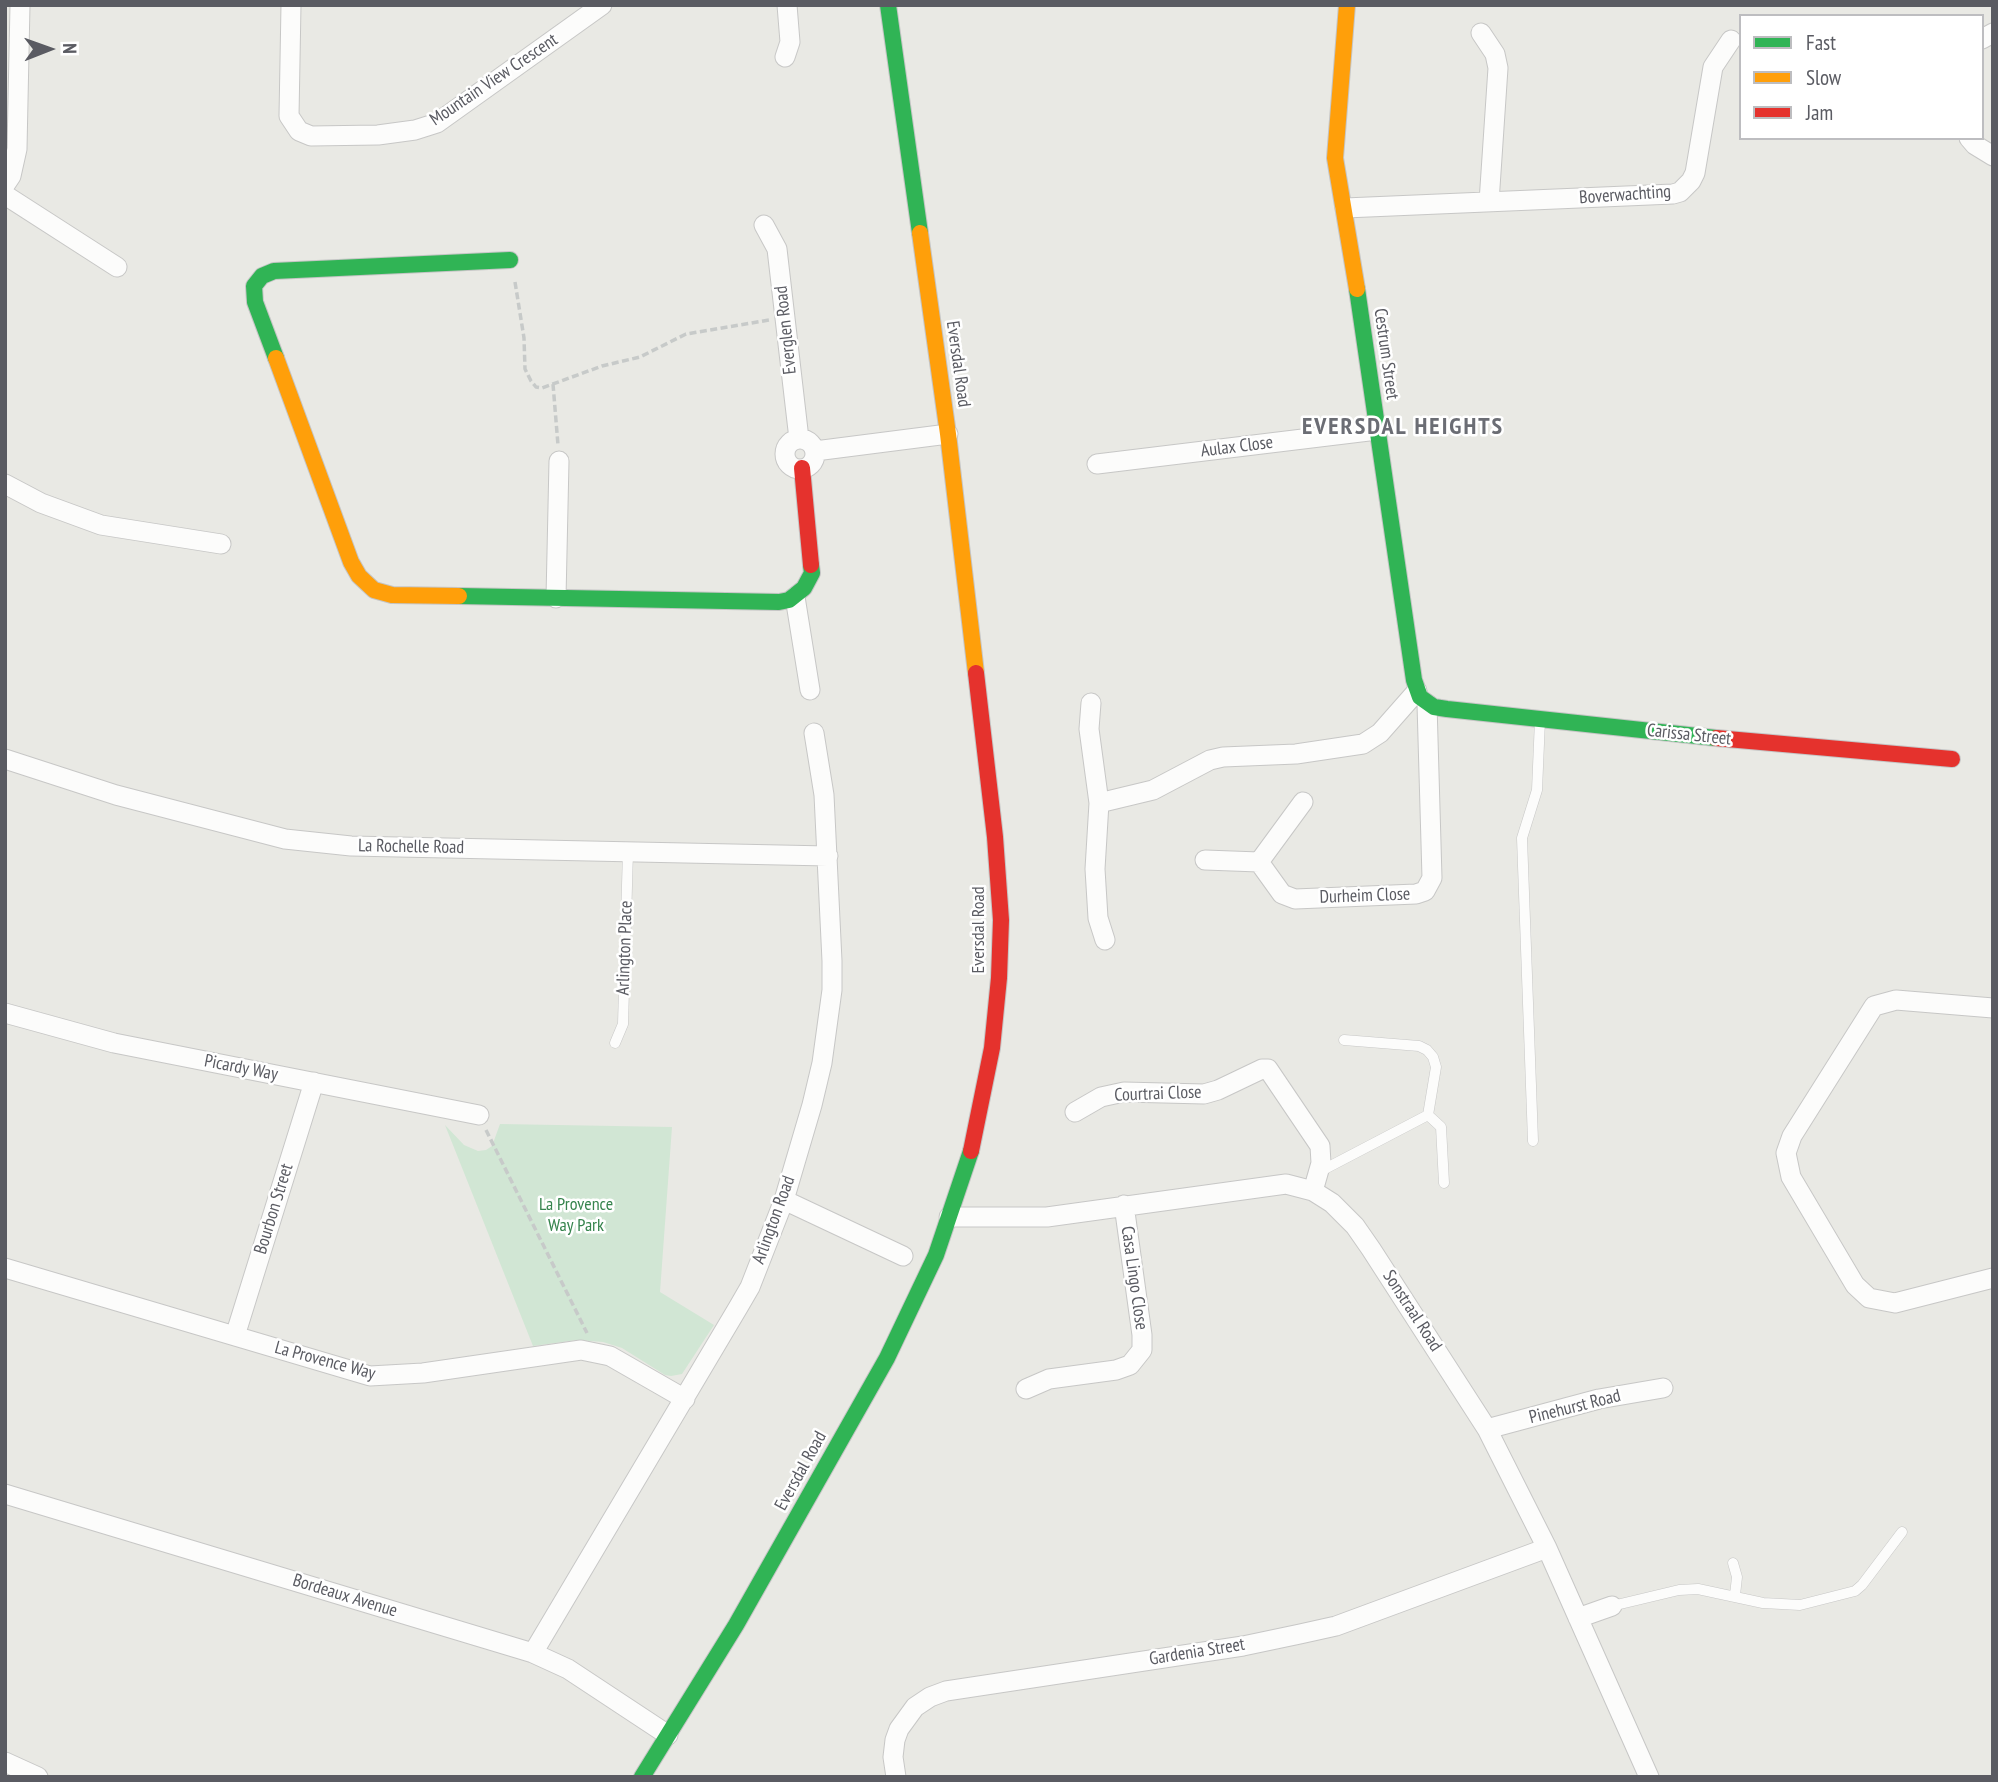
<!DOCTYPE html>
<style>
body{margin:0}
#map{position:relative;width:1998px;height:1782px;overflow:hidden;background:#e9e9e4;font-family:"PT Sans Narrow",sans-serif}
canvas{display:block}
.frame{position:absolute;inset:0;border:7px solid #5a5b62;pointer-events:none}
.legend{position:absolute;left:1739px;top:14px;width:245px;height:126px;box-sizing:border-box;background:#fff;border:2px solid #bdbdc0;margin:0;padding:9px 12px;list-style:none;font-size:21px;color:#5a5b62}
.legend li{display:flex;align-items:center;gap:14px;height:35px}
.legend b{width:35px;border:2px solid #bdbdc0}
.north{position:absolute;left:14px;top:14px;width:70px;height:70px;-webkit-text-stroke:5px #fff;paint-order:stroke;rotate:89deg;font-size:19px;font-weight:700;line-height:28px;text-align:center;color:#5a5b62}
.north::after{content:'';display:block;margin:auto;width:24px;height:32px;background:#5a5b62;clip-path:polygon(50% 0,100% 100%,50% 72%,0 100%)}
</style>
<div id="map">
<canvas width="1998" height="1782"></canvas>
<div class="frame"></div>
<ul class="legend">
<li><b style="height:9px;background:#30b455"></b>Fast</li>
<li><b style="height:9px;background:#ff9f0a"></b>Slow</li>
<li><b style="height:9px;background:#e5322d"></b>Jam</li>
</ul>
<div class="north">N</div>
</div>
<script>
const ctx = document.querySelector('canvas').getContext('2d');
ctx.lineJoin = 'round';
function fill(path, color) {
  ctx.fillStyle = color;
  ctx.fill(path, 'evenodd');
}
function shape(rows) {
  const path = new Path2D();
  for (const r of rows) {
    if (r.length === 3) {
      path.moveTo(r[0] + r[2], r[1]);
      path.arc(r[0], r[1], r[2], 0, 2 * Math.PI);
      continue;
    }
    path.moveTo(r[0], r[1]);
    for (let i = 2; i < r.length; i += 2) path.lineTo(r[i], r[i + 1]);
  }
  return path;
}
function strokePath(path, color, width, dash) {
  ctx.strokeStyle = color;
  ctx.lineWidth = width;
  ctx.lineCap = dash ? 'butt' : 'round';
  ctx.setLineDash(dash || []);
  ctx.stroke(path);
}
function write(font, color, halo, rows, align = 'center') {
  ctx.font = font + ' "PT Sans Narrow",sans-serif';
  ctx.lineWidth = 5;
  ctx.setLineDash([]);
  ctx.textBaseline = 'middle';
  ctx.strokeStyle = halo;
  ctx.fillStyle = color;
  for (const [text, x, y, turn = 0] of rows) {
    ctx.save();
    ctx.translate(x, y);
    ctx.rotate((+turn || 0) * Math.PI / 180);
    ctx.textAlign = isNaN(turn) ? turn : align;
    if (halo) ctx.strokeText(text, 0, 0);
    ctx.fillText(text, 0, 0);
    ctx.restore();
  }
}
const green = shape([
 [500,1124,672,1127,660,1292,714,1325,682,1374,671,1376,665,1375,622,1348,603,1342,577,1340,533,1346,445,1125,464,1145,478,1151,486,1150,492,1146]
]);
const path = shape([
 [515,282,524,338,525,369,531,381,536,387,542,388,602,366,640,357,686,334,769,320],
 [553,384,558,445],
 [486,1130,587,1333]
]);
const lane = shape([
 [615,1043,623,1024,628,851],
 [1428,1115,1441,1127,1444,1183],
 [1533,1141,1522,838,1537,790,1540,720],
 [1319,1172,1428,1115,1436,1067,1433,1057,1427,1050,1419,1046,1344,1040],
 [1733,1563,1737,1577,1735,1595],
 [1612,1606,1679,1590,1698,1589,1763,1603,1800,1605,1855,1591,1862,1585,1902,1532]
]);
const street = shape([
 [291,5,289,116,299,131,311,136,378,135,415,130,437,123,602,5],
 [1481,33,1495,54,1498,68,1489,202],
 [1982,39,1993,33],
 [785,57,790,42,787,5],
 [1969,138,1975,145,1993,156],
 [5,185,11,176,17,149,20,5],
 [5,195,117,267],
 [1345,208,1673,194,1680,192,1691,181,1695,173,1713,67,1731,40],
 [764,225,777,249,799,439],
 [800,454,15],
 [815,451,948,434],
 [1097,464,1377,430],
 [5,484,41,503,101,525,221,544],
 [795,597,810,690],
 [556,598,559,461],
 [1091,703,1089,729,1099,803,1095,869,1098,918,1105,940],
 [5,759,116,795,285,839,351,846,828,856],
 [1303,802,1259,862,1282,894,1295,899,1416,894,1425,891,1432,878,1427,704],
 [1099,803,1153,790,1210,760,1223,757,1296,754,1363,744,1380,733,1417,691],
 [1205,860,1259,862],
 [1993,1008,1896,1000,1874,1006,1792,1136,1786,1153,1791,1177,1855,1285,1869,1298,1895,1303,1993,1278],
 [5,1013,114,1043,479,1115],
 [1075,1112,1101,1097,1124,1092,1204,1094,1218,1090,1262,1069,1268,1069,1320,1146,1321,1163,1313,1191],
 [784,1200,903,1256],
 [949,1217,1047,1217,1286,1184,1313,1191,1332,1203,1355,1226,1371,1249,1487,1429,1547,1548,1649,1777],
 [5,1268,370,1376,423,1373,581,1350,610,1356,685,1399],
 [235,1336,314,1082],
 [1026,1389,1049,1379,1116,1370,1130,1365,1142,1350,1142,1335,1124,1205],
 [1487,1429,1599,1399,1663,1388],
 [5,1494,533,1653,568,1669,668,1735],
 [1578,1618,1612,1606],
 [533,1653,739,1306,750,1287,784,1200,812,1105,822,1063,832,990,832,961,824,795,814,733],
 [5,1762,38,1777],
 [896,1777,893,1757,895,1740,899,1729,915,1707,930,1697,946,1691,1243,1646,1300,1634,1336,1626,1547,1548]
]);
const fast = shape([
 [888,5,920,233],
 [1357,289,1414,680,1420,697,1434,707,1447,709,1716,738],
 [276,358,255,302,254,286,262,276,274,271,510,260],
 [459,596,779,602,789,600,804,588,812,573,811,565],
 [642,1777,736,1625,887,1358,936,1255,971,1151]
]);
const slow = shape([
 [1347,5,1335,158,1357,289],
 [920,233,948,434,976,673],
 [276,358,351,562,359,576,374,590,392,595,459,596]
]);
const jam = shape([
 [802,468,811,565],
 [1716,738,1952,759],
 [971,1151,992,1048,999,978,1001,920,995,837,976,673]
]);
const streetNames = [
 ["Mountain View Crescent",494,80,-34],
 ["Boverwachting",1625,195,-4],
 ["Everglen Road",786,330,-96],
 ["Cestrum Street",1386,354,82],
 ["Eversdal Road",958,364,82],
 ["Aulax Close",1237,447,-7],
 ["Carissa Street",1689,735,6],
 ["La Rochelle Road",411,847,1],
 ["Durheim Close",1365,896,-2],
 ["Eversdal Road",979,930,-90],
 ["Arlington Place",625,948,-88],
 ["Picardy Way",241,1068,11],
 ["Courtrai Close",1158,1094,-2],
 ["Bourbon Street",274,1209,-73],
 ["Arlington Road",774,1220,-70],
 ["Casa Lingo Close",1134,1278,82],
 ["Sonstraal Road",1412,1311,57],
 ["La Provence Way",325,1361,15],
 ["Pinehurst Road",1575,1407,-14],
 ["Eversdal Road",801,1471,-61],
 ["Bordeaux Avenue",345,1596,17],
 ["Gardenia Street",1197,1652,-9]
];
const parkNames = [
 ["La Provence",576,1205],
 ["Way Park",576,1226]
];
const districtNames = [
 ["EVERSDAL HEIGHTS",1403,427]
];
fill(green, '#d1e6d4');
strokePath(lane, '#c7c7c6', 11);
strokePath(street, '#c7c7c6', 21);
strokePath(fast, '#c5c5c5', 18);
strokePath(slow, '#c5c5c5', 18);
strokePath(jam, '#c5c5c5', 18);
strokePath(path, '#c7cac9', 3.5, [7, 3.5]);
strokePath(lane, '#fcfcfb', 10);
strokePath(street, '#fcfcfb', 19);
strokePath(fast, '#30b455', 16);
strokePath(slow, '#ff9f0a', 16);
strokePath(jam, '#e5322d', 16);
write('18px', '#5a5b62', '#fff', streetNames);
write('18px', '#36844d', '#fff', parkNames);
ctx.letterSpacing = '2px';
write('bold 24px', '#6b6d74', '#fff', districtNames);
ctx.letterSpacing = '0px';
</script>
